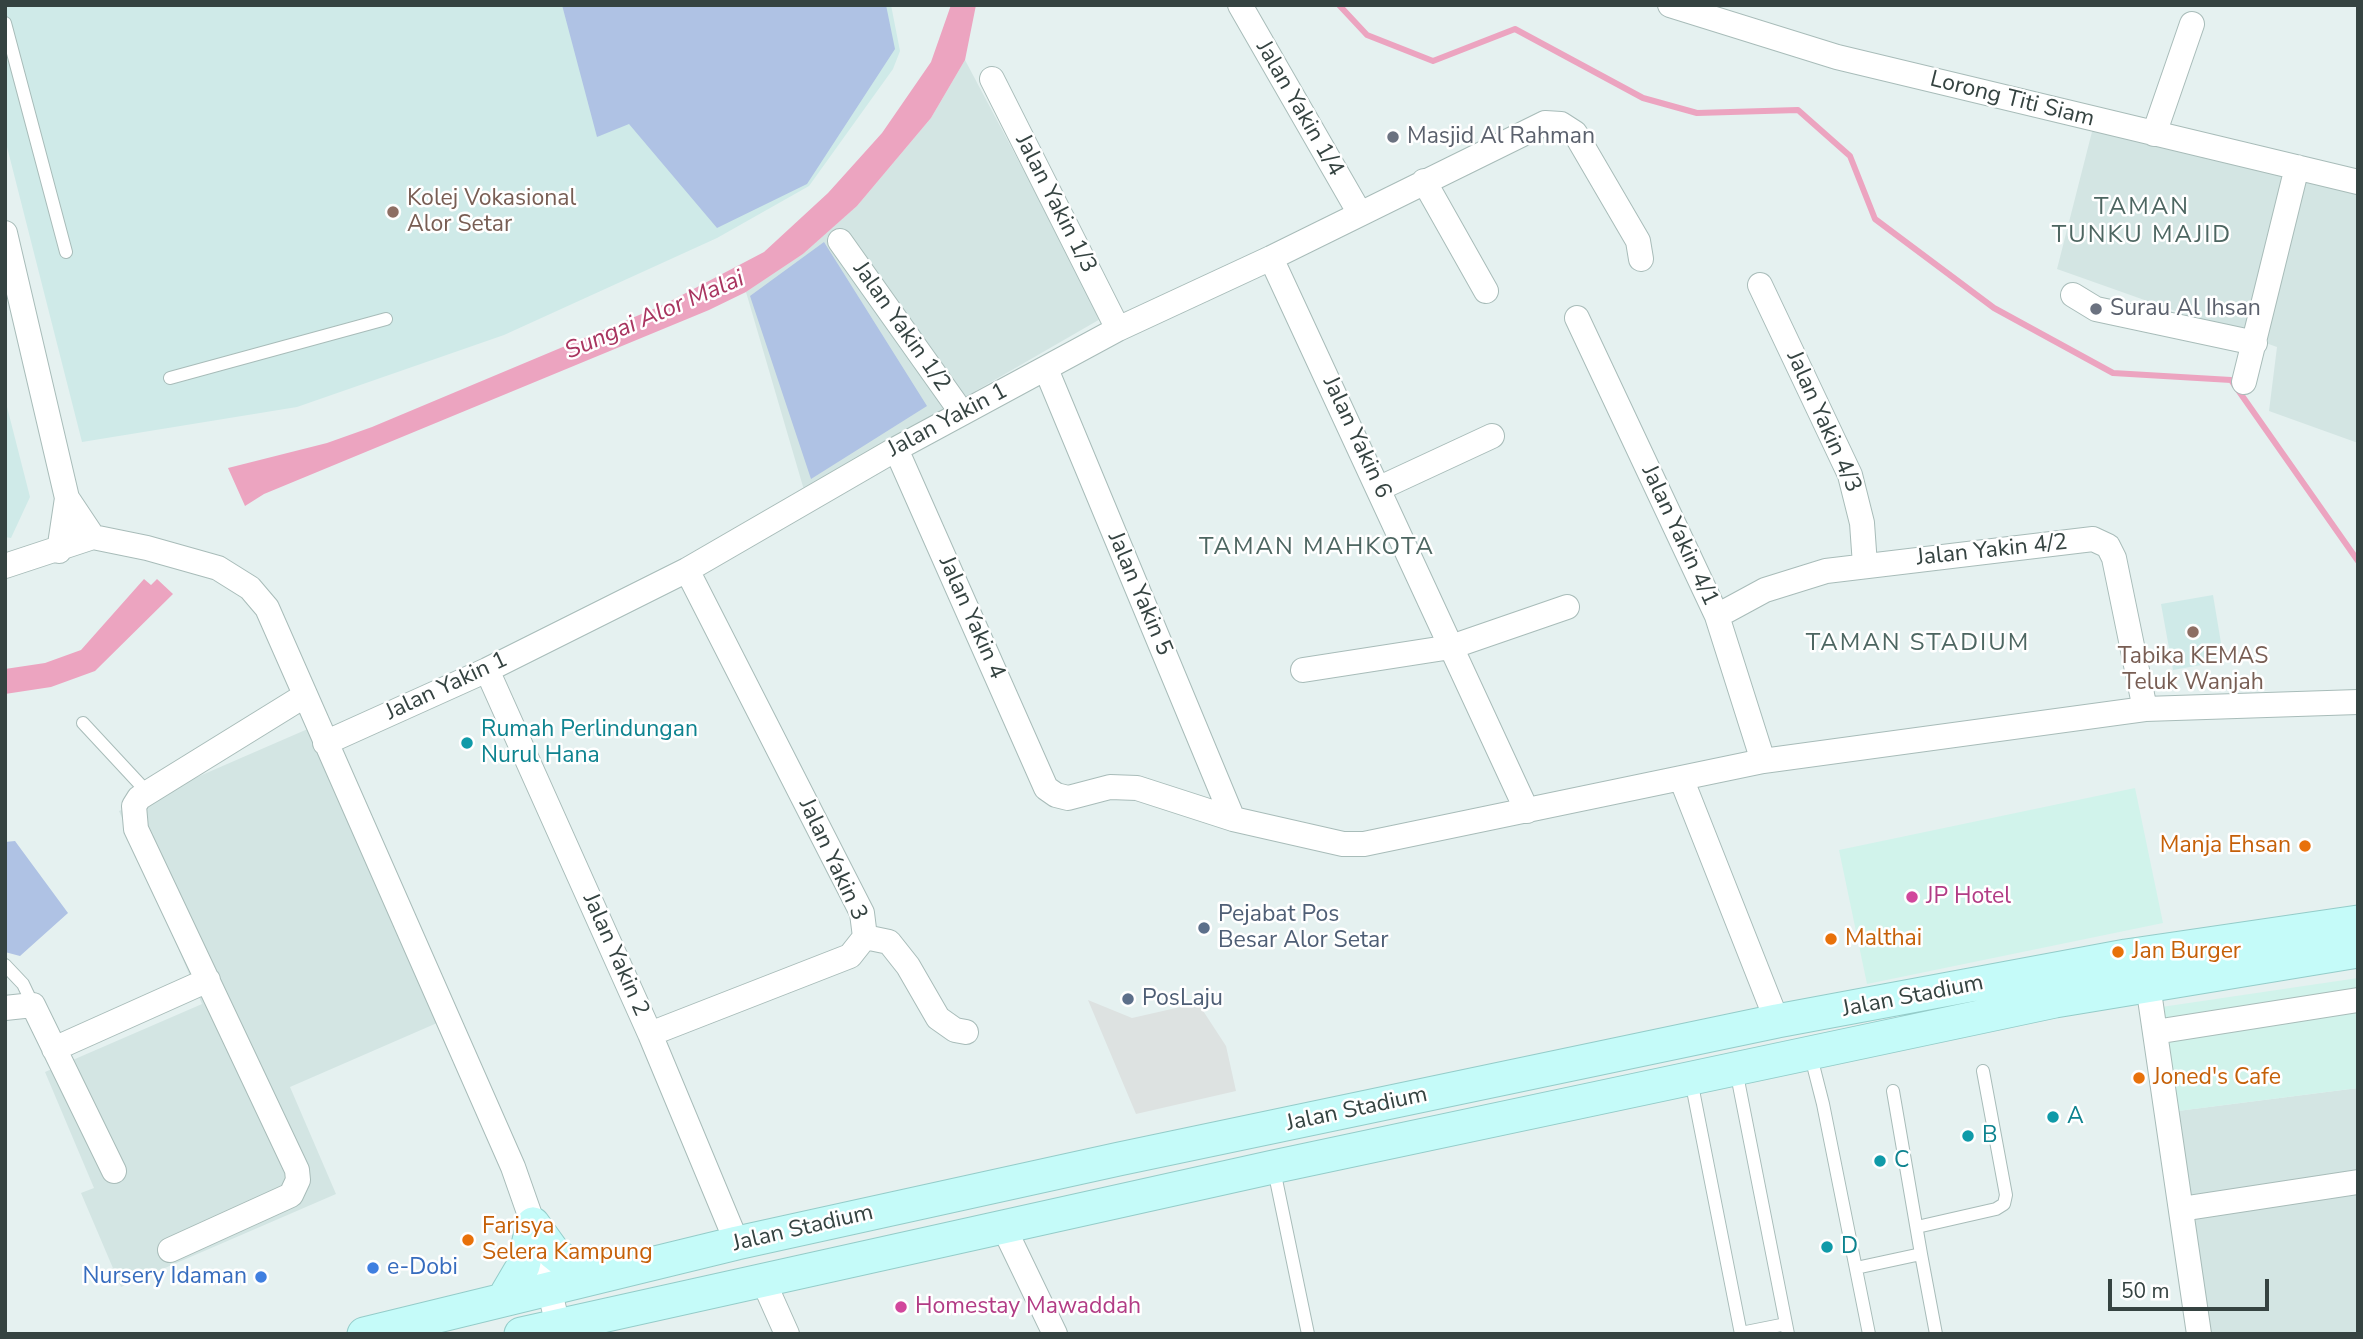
<!DOCTYPE html>
<style>
body{margin:0}
#map{position:relative;width:2363px;height:1339px;overflow:hidden;background:#e5f1f0;font-family:"Nunito Sans",sans-serif}
canvas{display:block}
.frame{position:absolute;inset:0;border:7px solid #354341;pointer-events:none}
.scale{position:absolute;left:2108px;top:1279px;width:161px;height:32px;box-sizing:border-box;border:4px solid #354341;border-top:0;padding-left:9px;font-size:21px;line-height:24px;white-space:nowrap;color:#354341;-webkit-text-stroke:5px #fff;paint-order:stroke}
</style>
<div id="map">
<canvas width="2363" height="1339"></canvas>
<div class="frame"></div>
<div class="scale">50 m</div>
</div>
<script>
const ctx = document.querySelector('canvas').getContext('2d');
ctx.lineJoin = 'round';
function fill(path, color) {
  ctx.fillStyle = color;
  ctx.fill(path, 'evenodd');
}
function shape(rows) {
  const path = new Path2D();
  for (const r of rows) {
    path.moveTo(r[0], r[1]);
    for (let i = 2; i < r.length; i += 2) path.lineTo(r[i], r[i + 1]);
  }
  return path;
}
function strokePath(path, color, width, dash) {
  ctx.strokeStyle = color;
  ctx.lineWidth = width;
  ctx.lineCap = dash ? 'butt' : 'round';
  ctx.setLineDash(dash || []);
  ctx.stroke(path);
}
function write(font, color, halo, rows, align = 'center') {
  ctx.font = font + ' "Nunito Sans",sans-serif';
  ctx.lineWidth = 5;
  ctx.setLineDash([]);
  ctx.textBaseline = 'middle';
  ctx.strokeStyle = halo;
  ctx.fillStyle = color;
  for (const [text, x, y, turn = 0] of rows) {
    ctx.save();
    ctx.translate(x, y);
    ctx.rotate((+turn || 0) * Math.PI / 180);
    ctx.textAlign = isNaN(turn) ? turn : align;
    if (halo) ctx.strokeText(text, 0, 0);
    ctx.fillText(text, 0, 0);
    ctx.restore();
  }
}
const residential = shape([
 [965,60,1102,318,804,490,746,292,803,254,857,206,931,118],
 [2095,120,2358,190,2358,443,2269,411,2277,347,2057,269],
 [310,728,437,1023,290,1087,336,1194,121,1287,81,1193,94,1188,45,1072,202,1004,119,811],
 [2358,1088,2358,1334,2190,1334,2162,1113]
]);
const commercial = shape([
 [2135,788,2163,923,1867,984,1839,850],
 [2358,978,2358,1088,2162,1113,2148,1009]
]);
const education = shape([
 [5,5,891,5,900,51,893,69,809,186,717,238,504,335,297,407,82,442,5,139],
 [5,399,30,497,11,538,5,537],
 [2213,595,2224,661,2173,670,2161,604]
]);
const green = shape([
 [562,5,886,5,895,49,807,184,717,228,629,124,597,137],
 [824,242,927,406,811,479,750,296],
 [15,841,68,913,20,956,5,952,5,842]
]);
const parking = shape([
 [1088,1000,1132,1018,1198,1003,1226,1046,1236,1091,1136,1114]
]);
const water = shape([
 [951,5,976,5,965,60,931,118,857,206,803,254,746,292,709,310,264,494,245,506,228,468,327,443,372,427,663,305,764,252,828,193,882,133,931,62],
 [144,579,151,585,157,579,173,594,95,671,51,687,5,694,5,669,45,663,81,650]
]);
const stream = shape([
 [1339,5,1367,35,1433,61,1515,29,1643,98,1697,113,1798,110,1850,156,1875,219,1994,308,2113,373,2231,380,2358,561]
]);
const service = shape([
 [5,23,66,252],
 [170,378,386,319],
 [83,723,148,793],
 [5,965,23,984,33,1005],
 [1810,1053,1823,1104,1869,1334],
 [1736,1070,1788,1334],
 [1691,1080,1741,1334],
 [1893,1091,1921,1254],
 [1274,1170,1308,1334],
 [1917,1227,1996,1209,2004,1204,2006,1195,1983,1071],
 [1856,1268,1921,1254,1936,1334],
 [1741,1333,1786,1324]
]);
const minor = shape([
 [1240,5,1359,212],
 [1670,5,1837,57,2358,182],
 [992,79,1118,329],
 [2154,134,2192,24],
 [1424,181,1486,291],
 [5,233,67,498,93,537],
 [840,241,962,413],
 [1271,258,1527,811],
 [1760,285,1850,475,1862,523,1865,565],
 [2073,295,2096,309,2255,343],
 [1577,318,1717,616,1763,761],
 [1046,369,1233,819],
 [2244,382,2297,167],
 [896,449,1046,788,1056,795,1068,798,1110,787,1137,788,1233,819,1343,844,1364,844,1763,761,2145,709,2358,702],
 [1380,488,1492,436],
 [59,551,67,498],
 [5,566,93,537,147,548,218,568,250,588,267,608,513,1167,533,1224,558,1325],
 [1717,616,1765,590,1826,571,2093,539,2108,546,2114,558,2145,709],
 [487,670,650,1034,737,1243],
 [1303,670,1451,647,1567,607],
 [325,743,487,670,687,570,896,449,1118,329,1271,258,1545,123,1561,124,1575,133,1638,241,1641,259],
 [1681,778,1777,1021],
 [865,937,889,942,908,966,938,1018,955,1030,966,1032],
 [2148,985,2199,1334],
 [5,1008,33,1005,114,1171],
 [2155,1032,2358,1000],
 [650,1034,850,956,865,937,862,913,687,570],
 [54,1049,208,980],
 [2181,1209,2358,1182],
 [1003,1226,1055,1334],
 [170,1250,291,1195,298,1180,297,1170,136,829,134,806,139,798,304,696],
 [762,1278,787,1334]
]);
const secondary = shape([
 [533,1224,554,1253,568,1264,601,1276],
 [503,1300,523,1266,533,1224],
 [364,1334,737,1243,1119,1159,1777,1021,2126,956,2358,922],
 [521,1334,1273,1167,2055,1001,2358,951]
]);
const markers = [
 [1393,137,7,"#6b7280"],
 [393,212,7,"#8d6e63"],
 [2096,309,7,"#6b7280"],
 [2193,632,7,"#8d6e63"],
 [467,743,7,"#0f9aa8"],
 [2305,846,7,"#e8710a"],
 [1912,897,7,"#d1479c"],
 [1204,928,7,"#5c6f8a"],
 [1831,939,7,"#e8710a"],
 [2118,952,7,"#e8710a"],
 [1128,999,7,"#5c6f8a"],
 [2139,1078,7,"#e8710a"],
 [2053,1117,7,"#0f9aa8"],
 [1968,1136,7,"#0f9aa8"],
 [1880,1161,7,"#0f9aa8"],
 [468,1240,7,"#e8710a"],
 [1827,1247,7,"#0f9aa8"],
 [373,1268,7,"#3f7fe0"],
 [261,1277,7,"#3f7fe0"],
 [901,1307,7,"#d1479c"]
];
const streetNames = [
 ["Lorong Titi Siam",2012,100,14],
 ["Jalan Yakin 1/4",1299,109,60],
 ["Jalan Yakin 1/3",1055,204,63],
 ["Jalan Yakin 1/2",901,327,55],
 ["Jalan Yakin 1",948,421,-28],
 ["Jalan Yakin 4/3",1823,422,66],
 ["Jalan Yakin 6",1356,438,65],
 ["Jalan Yakin 4/1",1679,536,65],
 ["Jalan Yakin 4/2",1992,551,-6],
 ["Jalan Yakin 5",1139,594,67],
 ["Jalan Yakin 4",971,618,66],
 ["Jalan Yakin 1",447,687,-25],
 ["Jalan Yakin 3",832,860,65],
 ["Jalan Yakin 2",615,955,66],
 ["Jalan Stadium",1913,997,-11],
 ["Jalan Stadium",1357,1110,-12],
 ["Jalan Stadium",803,1229,-13]
];
const worshipNames = [
 ["Masjid Al Rahman",1407,137],
 ["Surau Al Ihsan",2110,309]
];
const educationNames = [
 ["Kolej Vokasional",407,199],
 ["Alor Setar",407,225],
 ["Tabika KEMAS",2193,657,"center"],
 ["Teluk Wanjah",2193,683,"center"]
];
const cultureNames = [
 ["Rumah Perlindungan",481,730],
 ["Nurul Hana",481,756],
 ["A",2067,1117],
 ["B",1982,1136],
 ["C",1894,1161],
 ["D",1841,1247]
];
const foodNames = [
 ["Manja Ehsan",2291,846,"right"],
 ["Malthai",1845,939],
 ["Jan Burger",2132,952],
 ["Joned's Cafe",2153,1078],
 ["Farisya",482,1227],
 ["Selera Kampung",482,1253]
];
const hotelNames = [
 ["JP Hotel",1926,897],
 ["Homestay Mawaddah",915,1307]
];
const serviceNames = [
 ["Pejabat Pos",1218,915],
 ["Besar Alor Setar",1218,941],
 ["PosLaju",1142,999]
];
const shopNames = [
 ["e-Dobi",387,1268],
 ["Nursery Idaman",247,1277,"right"]
];
const neighbourhoodNames = [
 ["TAMAN",2142,208],
 ["TUNKU MAJID",2142,236],
 ["TAMAN MAHKOTA",1317,548],
 ["TAMAN STADIUM",1918,644]
];
const waterNames = [
 ["Sungai Alor Malai",655,316,-23]
];
fill(residential, '#d3e5e3');
fill(commercial, '#d1f3eb');
fill(education, '#cfeae8');
fill(green, '#afc2e4');
fill(parking, '#dde2e1');
fill(water, '#eca4c0');
strokePath(stream, '#eca4c0', 6);
strokePath(service, '#a8bcb9', 14);
strokePath(minor, '#a8bcb9', 26);
strokePath(secondary, '#94ccc9', 35);
strokePath(service, '#fff', 12);
strokePath(minor, '#fff', 24);
strokePath(secondary, '#c5fbf9', 33);
for (const [x, y, r, color] of markers) {
  const dot = new Path2D();
  dot.arc(x, y, r, 0, 2 * Math.PI);
  ctx.fillStyle = color;
  ctx.fill(dot);
  strokePath(dot, '#fff', 2.5);
}
write('23px', '#354341', '#fff', streetNames);
write('23px', '#5b616d', '#fff', worshipNames, 'left');
write('23px', '#785e54', '#fff', educationNames, 'left');
write('23px', '#0d838f', '#fff', cultureNames, 'left');
write('23px', '#c56008', '#fff', foodNames, 'left');
write('23px', '#b23c85', '#fff', hotelNames, 'left');
write('23px', '#4e5e75', '#fff', serviceNames, 'left');
write('23px', '#366cbe', '#fff', shopNames, 'left');
ctx.letterSpacing = '2px';
write('24px', '#4d6661', '#fff', neighbourhoodNames);
ctx.letterSpacing = '0px';
write('italic 24px', '#a93560', '#fff', waterNames);
</script>
